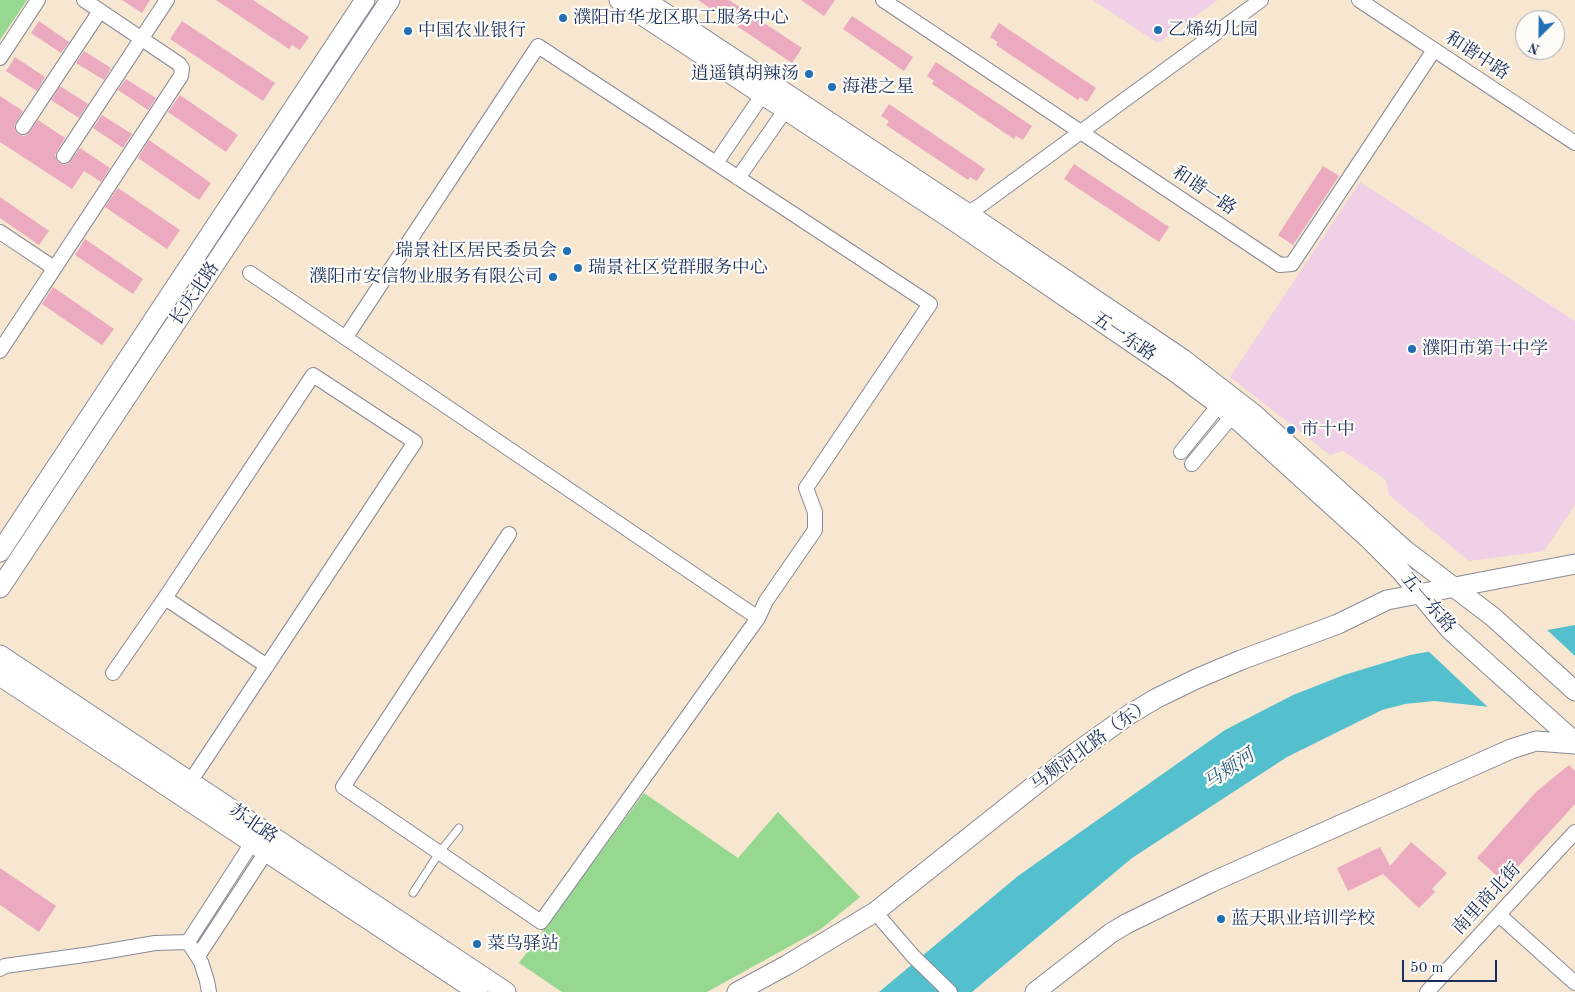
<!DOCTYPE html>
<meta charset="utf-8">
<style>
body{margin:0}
#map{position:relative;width:1575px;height:992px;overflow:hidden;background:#f7e6d0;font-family:"Old Standard TT",serif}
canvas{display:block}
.north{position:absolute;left:1515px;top:10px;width:50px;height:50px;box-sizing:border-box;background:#fdfcf7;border:1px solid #a3aaba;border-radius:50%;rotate:203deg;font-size:14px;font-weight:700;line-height:20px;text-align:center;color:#1b2f5e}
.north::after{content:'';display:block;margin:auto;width:18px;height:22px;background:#1f6fb2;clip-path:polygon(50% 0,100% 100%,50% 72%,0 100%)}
.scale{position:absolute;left:1402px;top:960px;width:95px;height:22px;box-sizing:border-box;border:2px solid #1b2f5e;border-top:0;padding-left:6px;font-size:15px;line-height:18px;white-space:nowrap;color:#1b2f5e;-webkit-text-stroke:4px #fdfcf7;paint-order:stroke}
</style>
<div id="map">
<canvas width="1575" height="992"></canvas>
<div class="north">N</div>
<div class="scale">50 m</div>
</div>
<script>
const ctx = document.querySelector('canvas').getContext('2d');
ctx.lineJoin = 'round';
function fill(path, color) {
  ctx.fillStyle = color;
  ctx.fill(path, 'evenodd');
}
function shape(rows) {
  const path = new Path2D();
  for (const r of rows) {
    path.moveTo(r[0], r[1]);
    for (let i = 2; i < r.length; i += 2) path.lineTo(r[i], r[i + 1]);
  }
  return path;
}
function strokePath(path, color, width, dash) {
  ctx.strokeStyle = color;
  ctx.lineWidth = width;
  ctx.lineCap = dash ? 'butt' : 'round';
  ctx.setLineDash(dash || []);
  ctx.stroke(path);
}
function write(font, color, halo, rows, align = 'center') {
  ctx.font = font + ' "Old Standard TT","Noto Serif SC",serif';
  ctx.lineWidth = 4.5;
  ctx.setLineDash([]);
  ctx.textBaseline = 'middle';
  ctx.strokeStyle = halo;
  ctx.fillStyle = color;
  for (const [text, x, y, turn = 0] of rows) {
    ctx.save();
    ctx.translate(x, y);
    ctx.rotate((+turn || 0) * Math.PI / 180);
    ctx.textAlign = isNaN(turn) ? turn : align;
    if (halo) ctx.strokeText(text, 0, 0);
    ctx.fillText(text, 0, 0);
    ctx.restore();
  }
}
const built = shape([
 [1093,0,1218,0,1158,43],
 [1360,182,1575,321,1575,505,1544,551,1469,561,1389,495,1386,480,1343,451,1330,455,1230,377]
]);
const green = shape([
 [0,0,27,0,0,40],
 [644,793,738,858,778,812,860,897,821,929,707,992,562,992,519,963]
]);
const water = shape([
 [1575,625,1575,695,1490,707,1434,701,1405,704,1382,710,1287,757,1132,858,972,992,879,992,1018,876,1225,730,1293,695,1344,675,1410,655]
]);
const pier = shape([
 [1545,628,1575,656,1575,698,1491,710,1426,649]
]);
const building = shape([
 [122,0,150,0,142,13],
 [216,0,253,0,309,37,300,50,292,45,289,49],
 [698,0,729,0,802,48,792,63],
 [801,0,835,0,824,16],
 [852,16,913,57,904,71,843,29],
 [39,21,69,42,61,53,31,33],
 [182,21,275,83,263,101,170,39],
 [999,23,1096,88,1087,102,1080,97,1078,100,996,45,998,42,990,37],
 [84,51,111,68,104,80,76,63],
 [15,57,45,77,37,91,6,71],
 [936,62,1032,126,1023,140,1016,136,1014,139,932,84,934,81,927,76],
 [126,79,156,98,148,110,118,90],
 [60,86,88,104,79,118,51,100],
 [180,95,238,135,226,152,168,112],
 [0,96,23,111,14,126,18,134,23,136,27,135,38,120,65,138,55,155,59,163,64,165,68,164,80,148,110,168,101,182,84,171,72,189,0,142],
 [889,104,985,169,977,181,970,177,968,180,886,125,889,121,881,116],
 [102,115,132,134,123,148,93,128],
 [149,140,211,183,199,200,138,158],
 [1074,164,1169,227,1159,242,1064,179],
 [1323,166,1339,176,1293,245,1278,235],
 [118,188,180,230,167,249,105,207],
 [0,197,49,231,39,245,0,218],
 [85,239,143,279,133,294,75,255],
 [53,287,114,329,102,345,42,304],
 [1569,765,1575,771,1575,804,1504,882,1477,858,1537,791],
 [1411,842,1447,873,1432,889,1435,892,1419,908,1383,874,1348,891,1337,868,1380,847,1390,866],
 [0,868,56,906,39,932,0,905]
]);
const lane = shape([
 [413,893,439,853,459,828]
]);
const street = shape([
 [883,0,1280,265,1292,264,1434,50],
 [1359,0,1575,143],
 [0,58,38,0],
 [23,127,100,11],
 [64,156,167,0],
 [716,163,763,94],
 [738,178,786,109],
 [961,217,981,205,1261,0],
 [0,232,54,268],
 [250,273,758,618],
 [346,337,538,46,930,304,806,488,815,512,815,530,766,601,758,618,541,922,343,787,509,534],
 [0,351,181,76,182,68,179,64,84,0],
 [1181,452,1219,405],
 [1192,464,1232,416],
 [165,598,267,666],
 [113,673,165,598,313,375,415,442,190,782],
 [875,912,913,956,950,992],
 [1499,915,1575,983],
 [188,942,252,843],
 [198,956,266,852],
 [0,969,5,966,91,954,155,943,188,942,201,962,207,981,209,992],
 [1427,992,1575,832]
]);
const secondary = shape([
 [619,0,954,221,1175,372,1219,405,1242,424,1370,540,1400,570,1450,630,1575,742],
 [645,0,967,213,1183,359,1254,414,1405,550,1493,617,1575,691],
 [0,552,365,0],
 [0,588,390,0],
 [0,655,506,992],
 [0,676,478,992],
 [737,992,787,965,875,912,1074,754,1130,714,1157,698,1196,679,1241,660,1338,624,1387,600,1575,564],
 [1035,992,1111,933,1126,924,1212,882,1511,749,1536,741,1575,744]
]);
const markers = [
 [563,18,5,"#1f6fb2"],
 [1158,30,5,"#1f6fb2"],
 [408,31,5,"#1f6fb2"],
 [809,74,5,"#1f6fb2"],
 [832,87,5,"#1f6fb2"],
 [567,251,5,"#1f6fb2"],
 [578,268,5,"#1f6fb2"],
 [553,277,5,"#1f6fb2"],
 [1412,349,5,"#1f6fb2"],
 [1291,430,5,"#1f6fb2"],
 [1221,919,5,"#1f6fb2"],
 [477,944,5,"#1f6fb2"]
];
const poiNames = [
 ["濮阳市华龙区职工服务中心",573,18],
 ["乙烯幼儿园",1168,30],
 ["中国农业银行",418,31],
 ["逍遥镇胡辣汤",799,74,"right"],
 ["海港之星",842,87],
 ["瑞景社区居民委员会",557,251,"right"],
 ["瑞景社区党群服务中心",588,268],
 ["濮阳市安信物业服务有限公司",543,277,"right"],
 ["濮阳市第十中学",1422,349],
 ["市十中",1301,430],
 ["蓝天职业培训学校",1231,919],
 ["菜鸟驿站",487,944]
];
const streetNames = [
 ["和谐中路",1477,56,33],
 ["和谐一路",1204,191,34],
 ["长庆北路",195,294,-56],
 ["五一东路",1124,337,34],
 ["五一东路",1428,603,49],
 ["马颊河北路（东）",1091,745,-36],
 ["苏北路",253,824,34],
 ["南里商北街",1487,899,-47]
];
const waterNames = [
 ["马颊河",1229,770,-34]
];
fill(built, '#efd0e6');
fill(green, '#96d88f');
fill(water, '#54c0ce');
fill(pier, '#f7e6d0');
fill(building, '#ebaac0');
strokePath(lane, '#898a97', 9);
strokePath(street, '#898a97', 16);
strokePath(secondary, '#898a97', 21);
strokePath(lane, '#fff', 7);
strokePath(street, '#fff', 14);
strokePath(secondary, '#fff', 19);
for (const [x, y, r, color] of markers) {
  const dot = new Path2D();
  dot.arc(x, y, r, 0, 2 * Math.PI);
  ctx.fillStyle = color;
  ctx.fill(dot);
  strokePath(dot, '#fdfcf7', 2);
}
write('18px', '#1b2f5e', '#fdfcf7', poiNames, 'left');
write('18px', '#1b2f5e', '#fdfcf7', streetNames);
write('italic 19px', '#2c5a80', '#fdfcf7', waterNames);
</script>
